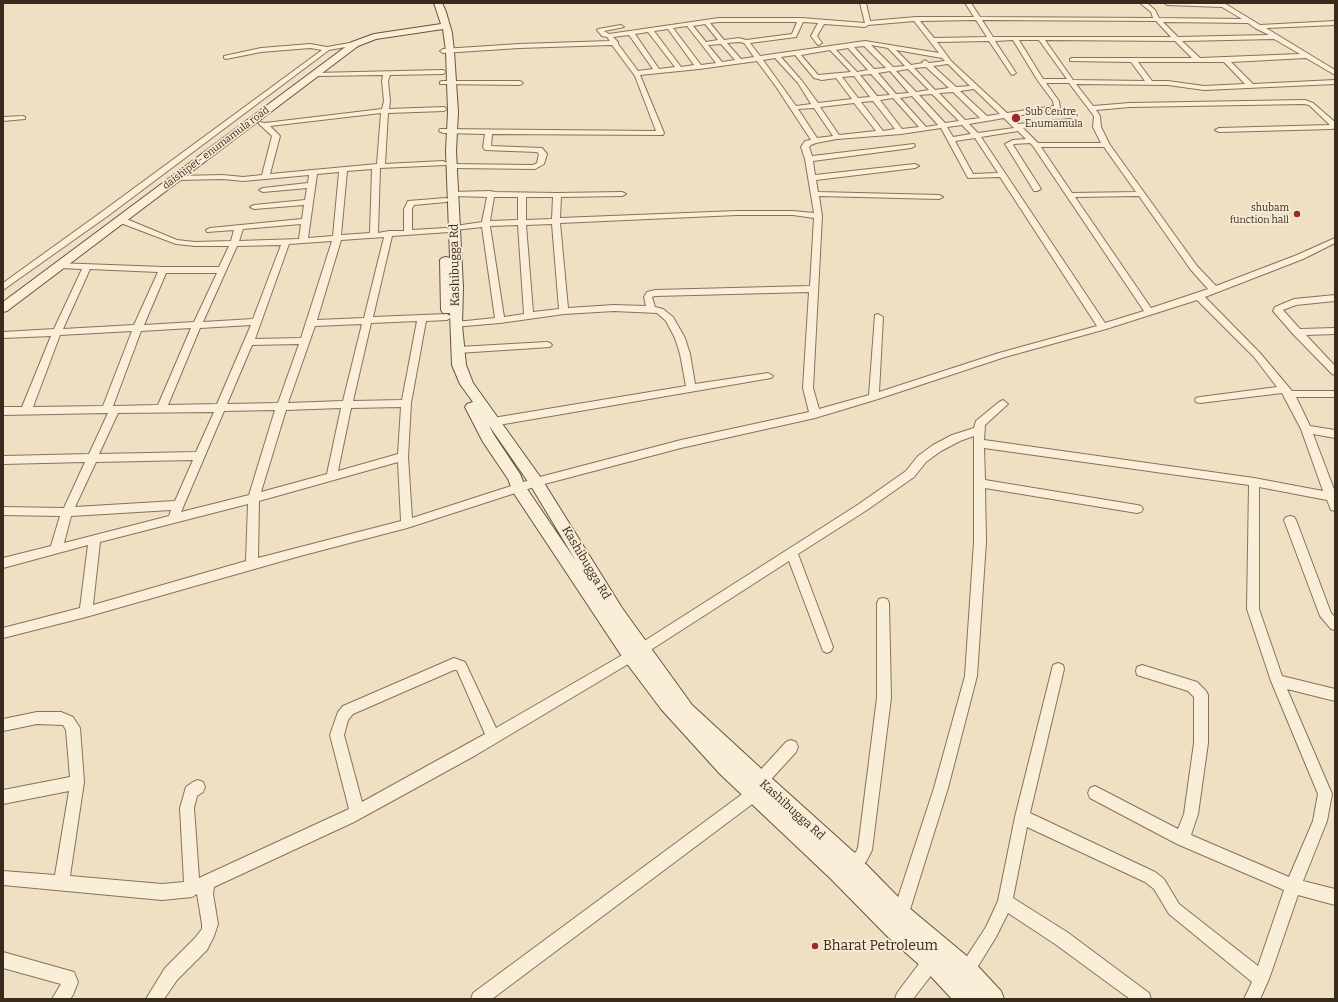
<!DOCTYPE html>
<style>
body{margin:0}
#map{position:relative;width:1338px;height:1002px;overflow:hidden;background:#efe0c4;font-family:Bitter,serif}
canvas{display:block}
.frame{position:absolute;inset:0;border:4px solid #392a1e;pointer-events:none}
</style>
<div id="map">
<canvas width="1338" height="1002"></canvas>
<div class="frame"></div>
</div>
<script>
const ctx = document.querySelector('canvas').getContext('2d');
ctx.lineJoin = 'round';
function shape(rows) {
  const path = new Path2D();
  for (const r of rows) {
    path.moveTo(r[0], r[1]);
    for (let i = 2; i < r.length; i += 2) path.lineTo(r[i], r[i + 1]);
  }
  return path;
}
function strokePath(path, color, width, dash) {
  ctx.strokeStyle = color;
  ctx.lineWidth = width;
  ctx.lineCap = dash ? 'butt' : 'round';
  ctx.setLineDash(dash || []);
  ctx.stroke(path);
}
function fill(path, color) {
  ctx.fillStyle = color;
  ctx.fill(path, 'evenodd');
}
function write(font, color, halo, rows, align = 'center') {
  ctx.font = font + ' Bitter,serif';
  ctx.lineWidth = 3.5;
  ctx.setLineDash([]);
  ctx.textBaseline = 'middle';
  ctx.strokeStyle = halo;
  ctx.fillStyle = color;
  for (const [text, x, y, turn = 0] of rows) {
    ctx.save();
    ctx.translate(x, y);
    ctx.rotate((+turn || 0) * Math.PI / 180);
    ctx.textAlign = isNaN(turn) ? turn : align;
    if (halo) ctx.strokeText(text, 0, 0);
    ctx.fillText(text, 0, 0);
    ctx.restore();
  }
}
const street = shape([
 [860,3,866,3,870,21,916,17,974,17,965,3,971,3,980,17,1153,18,1151,12,1140,3,1147,3,1155,10,1159,18,1242,19,1222,7,1167,5,1164,3,1224,3,1260,25,1335,21,1335,25,1266,28,1335,70,1335,75,1306,58,1231,62,1253,84,1335,80,1335,84,1204,90,1168,85,1076,84,1093,106,1130,103,1305,100,1313,103,1335,122,1335,128,1332,129,1219,132,1215,130,1219,128,1330,125,1309,105,1304,104,1130,107,1096,110,1100,116,1101,127,1110,145,1197,266,1216,286,1297,255,1335,238,1335,243,1303,259,1205,297,1260,353,1292,391,1335,391,1335,397,1296,397,1310,426,1335,430,1335,438,1313,434,1335,492,1335,511,1331,510,1327,500,1259,487,1259,609,1282,676,1335,689,1335,701,1287,689,1332,794,1327,821,1303,881,1335,889,1335,905,1298,895,1269,979,1260,999,1244,999,1252,982,1169,914,1154,889,1145,882,1027,827,1013,898,1067,932,1149,993,1151,999,1130,999,1055,944,1008,913,996,937,972,976,966,978,960,976,958,970,986,927,998,901,1015,817,1053,665,1058,663,1063,665,1064,669,1030,813,1155,872,1164,879,1179,904,1258,966,1284,890,1177,844,1090,798,1088,793,1090,788,1095,786,1178,829,1184,814,1194,743,1194,697,1188,691,1137,675,1136,671,1137,667,1142,665,1197,682,1206,691,1208,695,1208,743,1198,814,1191,835,1289,877,1313,821,1318,794,1271,681,1247,609,1249,485,984,448,985,480,1137,505,1141,506,1143,509,1141,512,1137,513,985,488,986,542,977,676,948,788,908,916,905,921,900,924,895,921,892,916,934,788,965,676,974,542,974,436,960,441,941,451,926,462,914,477,867,510,798,554,833,647,831,651,827,653,823,651,789,561,646,653,642,655,638,653,636,649,638,645,859,504,906,471,918,456,933,445,952,435,974,428,976,421,999,402,1003,400,1008,404,985,425,984,440,1254,478,1323,491,1301,429,1282,393,1200,403,1196,402,1195,400,1196,398,1200,397,1277,387,1254,357,1197,300,1106,329,1005,357,878,399,815,418,681,448,537,486,407,528,300,556,86,617,3,638,3,628,80,608,88,545,3,568,3,558,51,546,60,516,3,515,3,507,64,508,85,462,3,464,3,456,89,454,108,413,3,415,3,407,22,407,51,336,3,338,3,332,54,329,82,269,60,268,57,267,56,265,57,263,163,267,219,267,229,246,195,246,176,244,118,222,118,218,124,218,177,240,195,242,231,241,234,230,207,232,206,230,210,228,302,219,304,205,254,209,250,207,254,205,305,200,307,188,263,192,259,190,263,188,308,183,309,175,243,181,223,179,177,180,173,178,177,176,223,175,243,177,262,175,272,136,259,124,259,122,265,123,382,109,384,101,382,81,383,75,316,76,313,74,314,73,443,70,446,72,443,74,390,75,388,81,390,101,389,109,444,107,447,109,444,111,388,113,385,164,443,161,447,163,446,165,380,168,378,233,389,231,404,231,404,209,408,201,446,198,450,200,446,202,414,205,412,209,412,230,446,228,450,230,449,232,392,236,373,317,447,314,452,317,447,320,426,321,411,403,408,457,412,518,536,478,681,440,809,412,803,388,809,292,655,296,652,297,655,307,663,309,673,317,685,338,690,354,695,384,768,373,773,376,771,378,487,427,483,426,482,423,483,420,487,419,686,386,680,354,675,338,666,321,657,313,614,311,564,314,500,323,453,327,451,325,456,322,495,318,482,227,455,230,451,228,455,226,482,222,487,197,454,196,451,196,451,192,491,191,494,192,557,193,622,192,626,194,622,196,561,197,560,218,737,211,793,211,814,213,805,159,801,147,805,141,811,140,777,88,757,61,699,69,640,75,664,133,663,135,492,134,491,146,542,148,547,154,544,164,535,169,453,168,450,168,450,164,533,165,537,163,539,154,537,152,485,150,483,147,485,134,443,133,439,131,440,129,656,131,635,76,612,45,519,48,443,53,440,51,443,49,519,44,610,41,607,37,602,36,597,30,598,29,621,25,624,27,604,31,609,34,719,18,801,18,865,23,860,3],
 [976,20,987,37,934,38,920,21,976,20],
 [982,20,1156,21,1171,37,993,37,982,20],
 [914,21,939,53,865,41,760,56,750,43,796,37,803,22,818,23,811,36,817,44,819,45,822,43,817,36,824,24,865,27,868,25,914,21],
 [719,22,797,22,792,34,746,40,739,38,724,40,710,23,719,22],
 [1163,22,1248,23,1255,28,1269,35,1178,37,1163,22],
 [705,24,718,40,706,42,693,26,705,24],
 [687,26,702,45,716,63,701,65,673,28,687,26],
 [668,29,694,65,681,67,654,31,668,29],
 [648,32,675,67,659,69,635,34,648,32],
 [629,35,653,69,638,71,618,44,618,42,613,37,629,35],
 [1274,39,1300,54,1200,58,1182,41,1274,39],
 [1013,40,1038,81,1053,101,1054,106,1007,113,951,61,937,42,989,41,1011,74,1013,75,1016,73,995,41,1013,40],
 [1019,40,1039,40,1067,79,1043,79,1019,40],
 [1045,40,1175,41,1192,58,1072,58,1070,59,1070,61,1131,62,1145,81,1073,80,1045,40],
 [739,42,744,43,754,57,741,59,727,43,739,42],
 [721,44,735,60,722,62,708,45,721,44],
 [871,45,888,48,905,66,893,67,871,45],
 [864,46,886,68,874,69,854,47,864,46],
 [848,48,868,70,857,72,836,50,848,48],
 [830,50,851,72,818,75,801,55,830,50],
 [896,50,942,58,945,61,929,63,925,60,922,62,923,63,911,65,896,50],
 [795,55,814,78,822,80,836,78,852,99,818,103,802,81,781,57,795,55],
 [775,58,798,83,811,104,796,106,763,60,775,58],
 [1138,62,1224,62,1245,84,1204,86,1168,81,1152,81,1138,62],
 [948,64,970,86,956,87,933,66,948,64],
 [926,67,949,88,935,90,914,68,926,67],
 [908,69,929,90,916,92,896,71,908,69],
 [890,71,909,93,896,94,878,73,890,71],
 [871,74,890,95,877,96,860,75,871,74],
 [854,76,870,97,858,98,842,77,854,76],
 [1046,83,1069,83,1094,116,1093,127,1101,143,1038,143,1023,128,1070,123,1074,121,1070,119,1018,124,1011,117,1060,108,1059,101,1046,83],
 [974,89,1000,114,987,116,960,91,974,89],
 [953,92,980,118,965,120,939,93,953,92],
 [932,94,959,121,945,123,919,95,932,94],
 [912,96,938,125,926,127,900,98,912,96],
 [893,98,919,127,902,129,880,100,893,98],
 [873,101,895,129,883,131,861,102,873,101],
 [854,103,876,131,839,135,820,107,854,103],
 [814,108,833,136,817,138,798,109,814,108],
 [381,113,377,164,270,174,280,136,270,126,381,113],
 [1004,118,1014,128,978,133,969,124,1004,118],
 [962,125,971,134,953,137,947,127,962,125],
 [941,128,968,178,1000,177,1097,326,999,353,879,392,883,317,878,314,875,315,869,395,819,409,813,388,822,216,819,196,939,199,943,197,939,195,818,192,816,180,915,168,919,166,915,164,815,175,813,161,911,148,915,146,914,144,812,156,809,147,811,145,816,143,837,139,901,134,941,128],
 [1018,131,1026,139,1013,140,1005,144,1034,191,1037,191,1041,189,1013,145,1014,144,1030,143,1033,146,1144,311,1105,323,981,137,1018,131],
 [975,138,998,173,973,174,955,141,975,138],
 [1041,147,1104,147,1136,192,1072,193,1041,147],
 [372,169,370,233,341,235,347,171,372,169],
 [339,172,333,236,308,238,317,174,339,172],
 [1139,196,1191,270,1208,289,1151,308,1075,197,1139,196],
 [494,197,518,197,518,220,490,221,494,197],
 [526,197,553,197,552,219,526,220,526,197],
 [737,215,793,215,814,218,810,286,655,290,647,292,644,297,646,306,614,305,568,308,560,223,737,215],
 [301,224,299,239,239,241,243,229,301,224],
 [552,224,559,309,533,312,526,225,552,224],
 [518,225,524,314,504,317,490,226,518,225],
 [384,237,364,318,317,320,341,240,384,237],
 [332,241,301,338,255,339,289,244,332,241],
 [281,245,253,319,203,322,237,246,281,245],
 [90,269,158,272,134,325,63,329,90,269],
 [166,273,217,273,194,322,144,325,166,273],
 [417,321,402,400,353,401,371,323,417,321],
 [362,324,343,401,288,403,315,326,362,324],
 [251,325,217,404,168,405,200,328,251,325],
 [191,328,158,405,113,406,141,331,191,328],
 [132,331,103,406,33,407,60,335,132,331],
 [299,344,278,403,227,404,252,345,299,344],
 [401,407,398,454,338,471,351,408,401,407],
 [341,408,327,474,261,492,286,410,341,408],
 [275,410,249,495,181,512,224,411,275,410],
 [214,412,196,452,99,454,118,413,214,412],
 [193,460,175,501,75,507,96,462,193,460],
 [398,462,401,521,258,558,259,501,398,462],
 [248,504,246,561,93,605,100,542,248,504],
 [171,510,169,516,64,543,71,516,171,510],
 [355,42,358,44,357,45,329,50,109,215,3,290,3,283,103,211,322,50,310,48,261,52,226,59,224,58,224,56,261,48,310,44,327,47,355,42],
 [442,81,520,81,523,83,520,85,440,84,440,82,442,81],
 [23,116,25,117,25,119,3,121,3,117,23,116],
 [1335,295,1335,301,1296,305,1283,310,1300,329,1335,328,1335,334,1306,335,1335,366,1335,375,1332,374,1293,334,1273,311,1275,307,1294,299,1335,295],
 [547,342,550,343,552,345,550,347,458,353,453,350,458,347,547,342],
 [1290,516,1294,517,1296,520,1331,613,1335,617,1335,630,1331,629,1320,616,1284,520,1286,517,1290,516],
 [883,598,887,599,889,603,891,698,872,850,866,862,846,872,841,870,839,865,841,860,856,852,858,848,877,698,877,603,879,599,883,598],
 [631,650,635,652,637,656,635,660,476,755,354,822,214,887,213,894,218,924,214,936,207,950,177,980,164,999,146,999,165,968,195,938,202,929,202,924,197,894,192,897,162,900,3,885,3,871,55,875,69,791,3,804,3,790,70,777,66,730,63,725,37,724,3,731,3,719,37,712,61,712,73,717,80,728,84,782,70,876,162,884,184,882,180,808,186,787,193,782,198,780,203,782,205,787,203,792,197,796,194,808,199,878,349,809,330,735,338,712,343,706,454,658,465,662,496,728,631,650],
 [454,670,457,670,485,734,362,802,344,735,348,720,353,714,454,670],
 [791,740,796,742,798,747,796,752,765,786,760,788,755,786,753,781,755,776,786,742,791,740],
 [754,787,759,789,761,794,759,799,492,999,471,999,473,993,749,789,754,787],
 [934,950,940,952,942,958,940,964,913,999,895,999,897,993,928,952,934,950],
 [3,952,74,972,78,982,73,995,70,999,52,999,61,984,3,968,3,952]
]);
const secondary = shape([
 [434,3,442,3,446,12,452,33,454,51,458,112,456,151,463,287,462,325,466,365,473,383,541,478,622,608,692,705,767,774,857,855,908,907,974,962,1001,991,1004,999,952,999,924,969,888,937,831,879,720,774,661,709,625,661,513,492,508,479,483,442,465,407,467,404,473,402,460,384,452,365,450,313,443,313,441,310,440,260,442,258,446,257,450,258,446,151,448,112,446,51,443,29,376,39,358,46,7,311,3,312,3,302,352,42,374,34,441,24,434,3],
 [488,424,531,486,576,561,525,486,520,474,494,435,488,424]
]);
const markers = [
 [1016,118,5,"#992a2f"],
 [1297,214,4,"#992a2f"],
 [815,946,4,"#992a2f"]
];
const farPoinames = [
 ["Sub Centre,",1025,112],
 ["Enumamula",1025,124],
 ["shubam",1289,208,"right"],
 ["function hall",1289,220,"right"]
];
const farStreetnames = [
 ["daishipet- enumamula road",216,148,-37]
];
const streetNames = [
 ["Kashibugga Rd",455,265,-91],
 ["Kashibugga Rd",586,563,59],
 ["Kashibugga Rd",792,810,42]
];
const nearPoinames = [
 ["Bharat Petroleum",823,946]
];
strokePath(street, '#89715a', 2);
strokePath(secondary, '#6b523d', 2);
fill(street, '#f9eed8');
fill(secondary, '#f9eed8');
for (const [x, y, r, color] of markers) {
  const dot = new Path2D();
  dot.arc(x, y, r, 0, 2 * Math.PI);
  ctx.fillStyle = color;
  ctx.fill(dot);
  strokePath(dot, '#f6ebd4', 1.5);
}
write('10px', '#392a1e', '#f6ebd4', farPoinames, 'left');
write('10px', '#392a1e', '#f6ebd4', farStreetnames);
write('12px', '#392a1e', '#f6ebd4', streetNames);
write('14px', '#392a1e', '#f6ebd4', nearPoinames, 'left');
</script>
